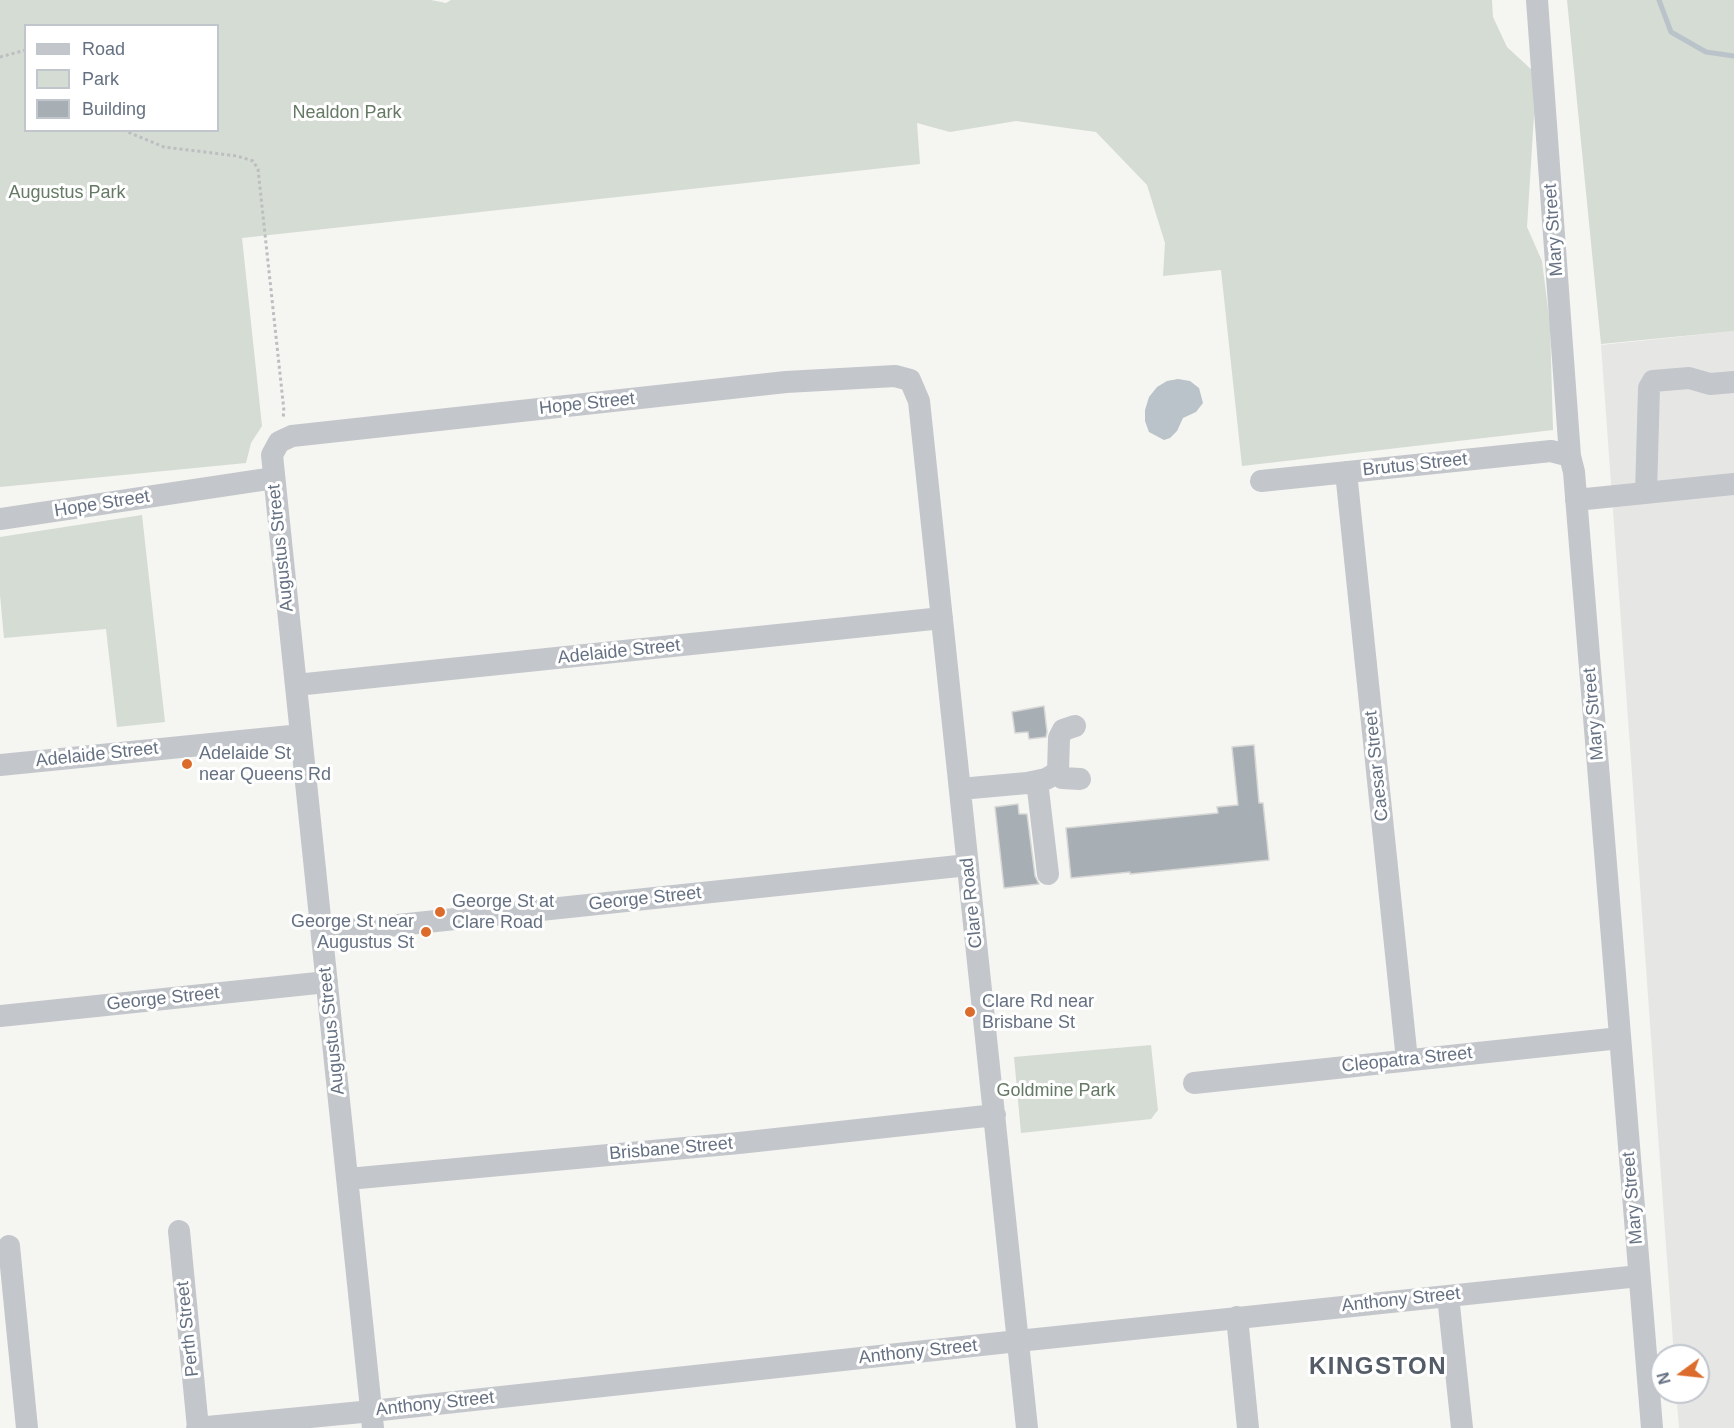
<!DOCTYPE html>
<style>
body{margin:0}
#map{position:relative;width:1734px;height:1428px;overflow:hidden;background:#f5f5f2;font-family:Helvetica,sans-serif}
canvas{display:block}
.legend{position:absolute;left:24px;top:24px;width:195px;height:108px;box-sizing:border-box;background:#fff;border:2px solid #c1c6cd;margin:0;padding:8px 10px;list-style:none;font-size:18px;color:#657182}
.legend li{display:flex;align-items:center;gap:12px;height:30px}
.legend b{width:30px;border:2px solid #c1c6cd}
.north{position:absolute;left:1650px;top:1344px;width:60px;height:60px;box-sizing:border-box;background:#fff;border:2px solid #c1c6cd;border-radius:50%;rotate:255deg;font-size:16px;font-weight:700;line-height:24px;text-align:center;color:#657182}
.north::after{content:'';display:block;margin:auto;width:21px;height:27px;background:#dc6c2c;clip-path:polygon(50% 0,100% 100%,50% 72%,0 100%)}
</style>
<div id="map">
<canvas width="1734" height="1428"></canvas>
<ul class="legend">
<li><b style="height:8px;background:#c3c6ca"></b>Road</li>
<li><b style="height:16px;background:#d5dcd3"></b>Park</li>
<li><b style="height:16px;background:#a7aeb4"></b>Building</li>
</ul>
<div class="north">N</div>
</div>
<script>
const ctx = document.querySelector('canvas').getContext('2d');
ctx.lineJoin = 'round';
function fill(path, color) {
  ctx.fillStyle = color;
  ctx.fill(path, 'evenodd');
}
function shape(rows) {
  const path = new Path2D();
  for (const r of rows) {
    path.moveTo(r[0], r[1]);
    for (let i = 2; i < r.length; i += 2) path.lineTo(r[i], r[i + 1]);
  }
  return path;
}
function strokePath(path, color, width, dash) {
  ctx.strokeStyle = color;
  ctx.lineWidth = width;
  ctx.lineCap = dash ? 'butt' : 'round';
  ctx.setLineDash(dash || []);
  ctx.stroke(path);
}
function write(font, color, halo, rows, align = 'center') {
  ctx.font = font + ' Helvetica,sans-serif';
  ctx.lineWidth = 6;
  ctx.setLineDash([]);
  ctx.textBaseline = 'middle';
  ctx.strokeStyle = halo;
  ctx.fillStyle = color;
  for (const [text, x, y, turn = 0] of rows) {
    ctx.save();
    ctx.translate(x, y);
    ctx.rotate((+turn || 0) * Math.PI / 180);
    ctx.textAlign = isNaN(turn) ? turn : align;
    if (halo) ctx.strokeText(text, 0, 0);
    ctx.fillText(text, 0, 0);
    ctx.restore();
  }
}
const built = shape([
 [1734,331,1734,1428,1679,1428,1676,1392,1698,1392,1698,1356,1674,1356,1601,345]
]);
const green = shape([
 [0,0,431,0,446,3,451,0,1492,0,1493,17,1507,47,1533,71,1534,115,1527,227,1542,261,1550,325,1553,430,1242,466,1221,270,1163,276,1165,243,1147,185,1096,132,1016,121,950,132,917,123,920,164,242,238,262,426,251,443,246,463,0,487],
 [26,26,218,26,218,130,26,130],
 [1567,0,1734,0,1734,331,1601,344],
 [142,515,165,722,117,727,106,629,4,638,0,595,0,537],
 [1151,1045,1158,1110,1151,1119,1021,1133,1014,1057]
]);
const water = shape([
 [1178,379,1190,381,1199,388,1203,403,1196,412,1183,418,1177,431,1170,438,1164,440,1149,432,1145,421,1145,410,1149,397,1157,387,1167,381]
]);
const stream = shape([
 [1659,0,1671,32,1706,52,1734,56]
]);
const building = shape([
 [1044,706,1047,732,1046,737,1029,739,1028,732,1015,733,1012,712,1044,706],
 [1254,745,1259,803,1263,803,1269,860,1130,874,1130,872,1071,878,1066,828,1218,813,1217,807,1238,805,1232,747,1254,745],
 [1018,804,1019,814,1027,814,1035,876,1039,884,1004,888,995,807,1018,804]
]);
const path = shape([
 [0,57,26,50],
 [123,130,164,147,237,156,253,161,258,169,284,411,283,418]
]);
const minor = shape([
 [1537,0,1570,456,1574,472,1652,1428],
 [1346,472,1407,1060],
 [1261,481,1551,451,1570,456],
 [1646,493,1649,388,1653,381,1689,378,1710,384,1734,382],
 [1576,500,1734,484],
 [0,519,274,478],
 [296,685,942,618],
 [1075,726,1063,730,1059,738,1058,772,1062,778,1080,779],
 [0,765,301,735],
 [1037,781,1048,874],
 [960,789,1027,783,1046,779,1058,772],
 [322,933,968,865],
 [0,1016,327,982],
 [1194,1083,1620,1038],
 [348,1179,739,1143,995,1115],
 [179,1231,198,1428],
 [9,1246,27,1428],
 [1448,1296,1462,1428],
 [1237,1317,1248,1428],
 [197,1428,372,1411,1018,1341,1639,1276],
 [373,1428,272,455,279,442,292,436,786,382,895,376,910,380,919,401,1027,1428]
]);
const markers = [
 [187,764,6,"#dc6c2c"],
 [440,912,6,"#dc6c2c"],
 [426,932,6,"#dc6c2c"],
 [970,1012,6,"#dc6c2c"]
];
const parkNames = [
 ["Nealdon Park",347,113],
 ["Augustus Park",67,193],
 ["Goldmine Park",1056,1091]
];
const streetNames = [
 ["Mary Street",1554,230,-94],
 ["Hope Street",587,404,-6],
 ["Brutus Street",1415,465,-6],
 ["Hope Street",102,504,-9],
 ["Augustus Street",281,548,-96],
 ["Adelaide Street",619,652,-6],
 ["Mary Street",1594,714,-95],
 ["Adelaide Street",97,755,-6],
 ["Caesar Street",1377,766,-96],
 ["George Street",645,899,-6],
 ["Clare Road",972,903,-96],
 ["George Street",163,999,-6],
 ["Augustus Street",332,1031,-96],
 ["Cleopatra Street",1407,1060,-6],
 ["Brisbane Street",671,1149,-5],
 ["Mary Street",1633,1198,-95],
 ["Anthony Street",1401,1300,-6],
 ["Perth Street",188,1329,-96],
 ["Anthony Street",918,1352,-6],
 ["Anthony Street",435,1404,-6]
];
const poiNames = [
 ["Adelaide St",199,754],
 ["near Queens Rd",199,775],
 ["George St at",452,902],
 ["Clare Road",452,923],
 ["George St near",414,922,"right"],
 ["Augustus St",414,943,"right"],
 ["Clare Rd near",982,1002],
 ["Brisbane St",982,1023]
];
const districtNames = [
 ["KINGSTON",1378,1367]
];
fill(built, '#e6e6e5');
fill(green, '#d5dcd3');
fill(water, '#bac3c9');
strokePath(stream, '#bac3c9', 5);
fill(building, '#a7aeb4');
strokePath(building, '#d6d7d5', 1.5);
strokePath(path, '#bdbec1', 3, [3, 3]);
strokePath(minor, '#c3c6ca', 22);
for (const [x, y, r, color] of markers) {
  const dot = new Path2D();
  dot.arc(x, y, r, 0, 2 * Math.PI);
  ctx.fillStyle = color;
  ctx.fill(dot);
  strokePath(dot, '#fff', 2);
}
write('18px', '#657964', '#fff', parkNames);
write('18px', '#657182', '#fff', streetNames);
write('18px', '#657182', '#fff', poiNames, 'left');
ctx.letterSpacing = '1.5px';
write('bold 24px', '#535c67', '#fff', districtNames);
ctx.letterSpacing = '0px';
</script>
